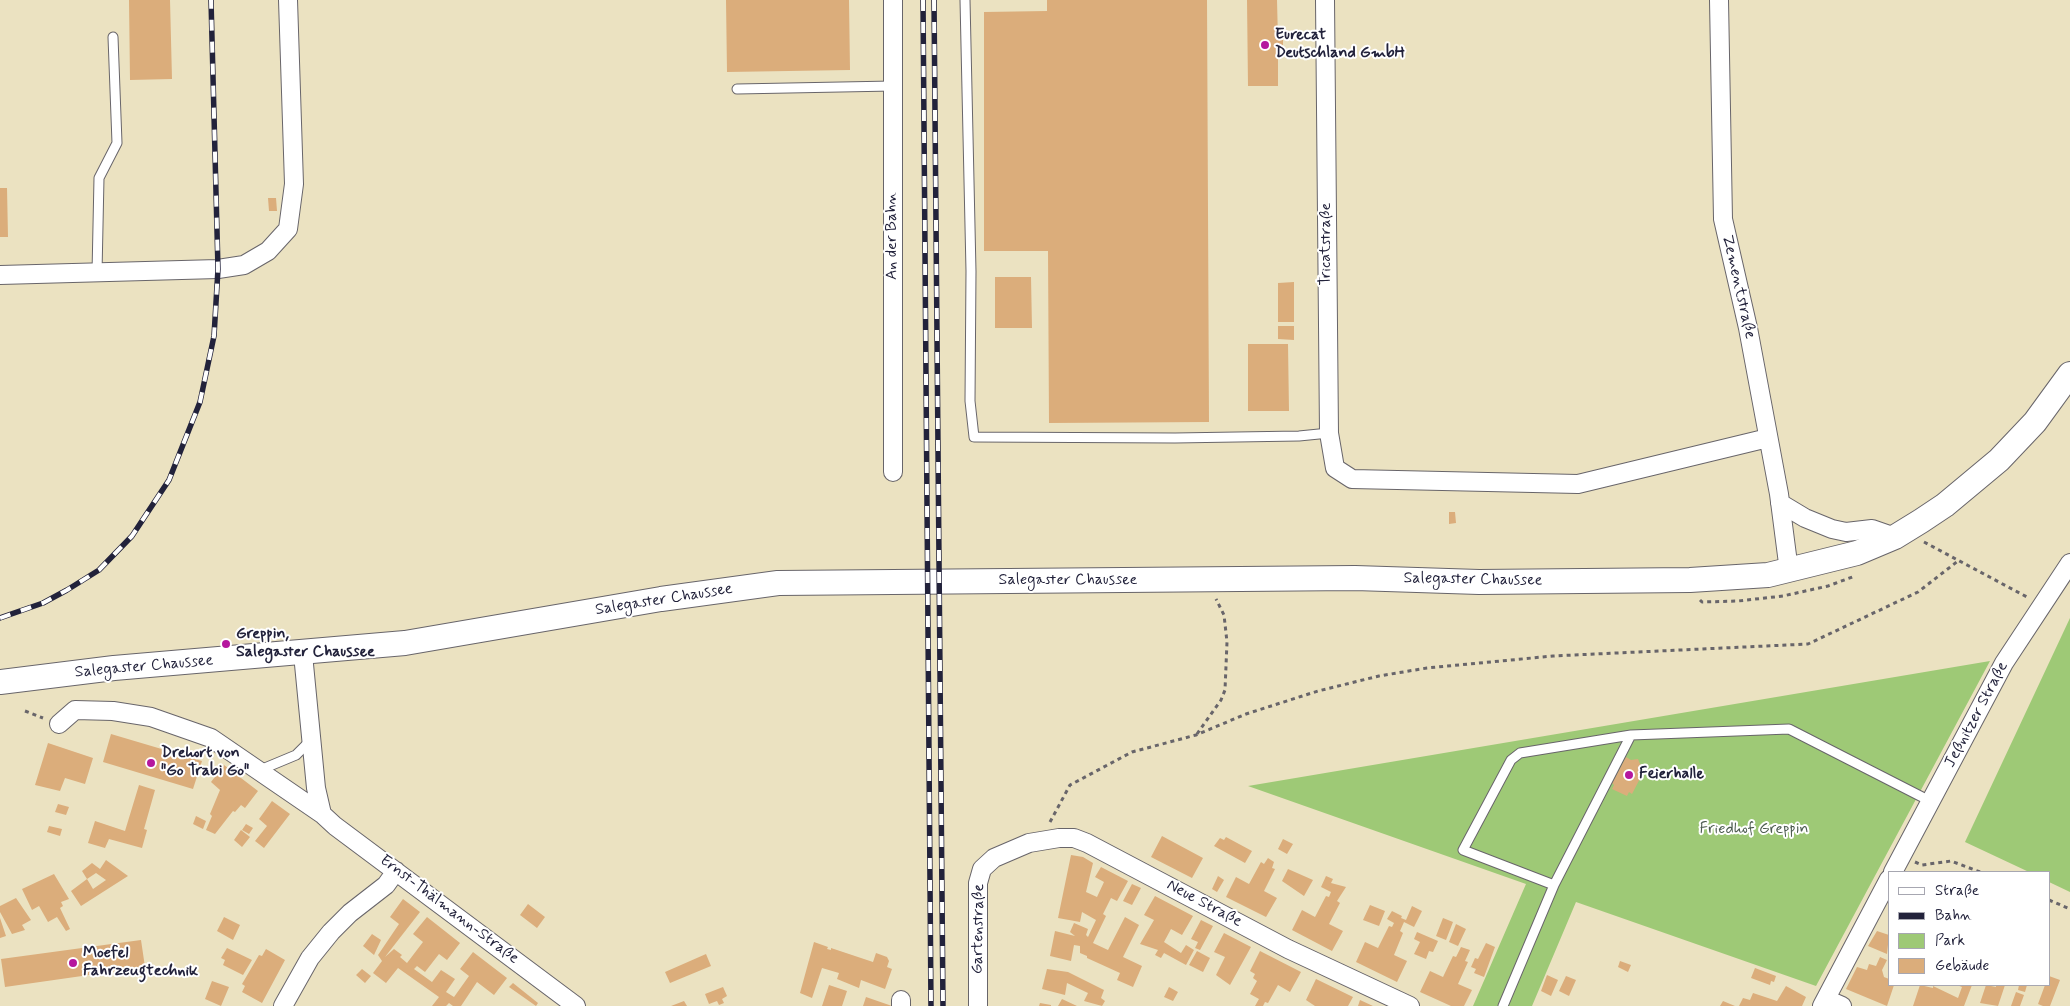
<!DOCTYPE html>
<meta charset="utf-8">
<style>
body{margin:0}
#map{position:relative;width:2070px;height:1006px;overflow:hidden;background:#ebe2c1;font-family:Mynerve,sans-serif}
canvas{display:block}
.legend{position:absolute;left:1888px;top:871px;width:162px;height:115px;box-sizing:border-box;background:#fff;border:1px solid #a7a7b1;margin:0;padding:6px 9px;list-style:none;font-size:15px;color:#22223b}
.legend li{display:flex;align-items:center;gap:10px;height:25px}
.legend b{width:25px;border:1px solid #a7a7b1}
</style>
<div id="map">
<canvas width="2070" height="1006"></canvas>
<ul class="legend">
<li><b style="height:6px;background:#fff"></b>Straße</li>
<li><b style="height:6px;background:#22223b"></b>Bahn</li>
<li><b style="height:14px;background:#9ec976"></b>Park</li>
<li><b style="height:14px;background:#dbad7b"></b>Gebäude</li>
</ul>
</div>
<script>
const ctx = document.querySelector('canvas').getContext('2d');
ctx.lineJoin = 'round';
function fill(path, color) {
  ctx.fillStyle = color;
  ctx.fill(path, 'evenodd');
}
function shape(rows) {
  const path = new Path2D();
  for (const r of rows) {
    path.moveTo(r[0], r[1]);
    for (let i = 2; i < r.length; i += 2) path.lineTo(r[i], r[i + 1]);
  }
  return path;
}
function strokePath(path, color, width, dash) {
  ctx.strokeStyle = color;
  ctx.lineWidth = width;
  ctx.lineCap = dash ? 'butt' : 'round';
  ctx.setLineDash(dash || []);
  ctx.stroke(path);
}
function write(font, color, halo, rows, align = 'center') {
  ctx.font = font + ' Mynerve,sans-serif';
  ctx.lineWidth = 4;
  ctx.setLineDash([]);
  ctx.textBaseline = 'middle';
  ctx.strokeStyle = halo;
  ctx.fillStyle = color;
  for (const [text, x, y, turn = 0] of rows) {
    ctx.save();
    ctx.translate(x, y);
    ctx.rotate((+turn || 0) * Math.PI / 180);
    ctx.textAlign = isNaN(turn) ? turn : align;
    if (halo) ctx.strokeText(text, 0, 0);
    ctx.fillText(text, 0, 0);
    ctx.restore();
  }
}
const green = shape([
 [2070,618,2070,892,2049,882,2049,872,2029,872,1965,842],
 [1990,661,1816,986,1576,902,1532,1006,1473,1006,1526,884,1248,786]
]);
const building = shape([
 [129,0,170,0,172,79,130,80],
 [726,0,849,0,850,70,727,72],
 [1047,0,1207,0,1209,422,1049,423,1048,251,984,251,984,12,1047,11],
 [1247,0,1277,0,1278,40,1283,40,1283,49,1278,49,1278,86,1248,86],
 [0,188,7,188,8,237,0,237],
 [268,198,276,198,277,211,269,211],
 [995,277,1031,277,1032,328,995,328],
 [1294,282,1294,322,1278,322,1278,283],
 [1278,326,1294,326,1294,340,1278,339],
 [1248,344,1288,344,1289,411,1248,411],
 [1449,512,1455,512,1456,523,1449,524],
 [111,734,202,761,193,789,103,762],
 [48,743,93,758,85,784,65,778,60,791,35,785],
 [1626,757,1631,760,1638,759,1640,764,1646,767,1632,794,1629,792,1627,796,1612,789,1614,785,1612,783],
 [224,765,258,791,245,808,241,805,235,812,233,811,215,834,206,830,212,816,210,814,220,790,211,782],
 [139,785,155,790,144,829,147,830,142,848,109,839,105,848,88,843,95,821,125,831],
 [272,801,290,814,264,848,255,841,267,826,259,819],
 [58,804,69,807,66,815,55,812],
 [196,816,206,821,203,829,193,824],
 [246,824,253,828,249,834,242,830],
 [49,826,62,829,60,836,47,832],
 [241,830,250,837,242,847,234,840],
 [1162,836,1203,858,1192,878,1151,857],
 [1226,837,1252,851,1245,863,1214,846,1220,838,1224,840],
 [1283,839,1293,844,1287,854,1278,849],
 [1071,855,1083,857,1093,863,1086,892,1097,897,1104,882,1095,877,1101,867,1128,881,1117,901,1111,898,1103,914,1106,916,1093,943,1108,950,1125,917,1139,925,1123,957,1142,966,1133,987,1117,980,1120,973,1087,958,1087,956,1080,953,1080,946,1074,945,1071,961,1050,956,1055,931,1075,936,1070,932,1074,923,1088,929,1086,935,1088,937,1096,920,1082,912,1080,922,1058,918],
 [1268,858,1274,862,1272,868,1275,869,1264,891,1277,898,1266,917,1226,897,1236,877,1249,884,1261,862,1264,864],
 [106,860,128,876,81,906,71,891,87,879,82,871,92,863,100,869],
 [96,873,106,880,93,889,87,879],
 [1288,869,1313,880,1304,896,1282,881],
 [54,874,69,899,61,902,63,906,60,908,70,929,66,931,57,917,48,922,39,906,32,910,22,889],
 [1218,876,1224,880,1217,892,1212,889],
 [1326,876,1333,879,1331,883,1346,887,1337,901,1340,903,1329,924,1343,931,1332,951,1292,930,1302,910,1315,917,1326,896,1329,897,1331,892,1321,887],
 [1132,884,1141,888,1132,905,1123,901],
 [1155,896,1193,916,1182,935,1171,929,1164,942,1181,953,1186,945,1194,950,1186,965,1164,953,1161,958,1155,955,1158,950,1140,944,1154,920,1144,915],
 [16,898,31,920,22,925,25,930,12,934,0,912,0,906],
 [403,899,420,912,385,957,394,949,402,955,400,957,407,963,423,942,413,934,427,917,460,943,447,960,439,954,425,972,417,966,414,969,432,982,441,970,455,979,446,992,454,997,469,976,460,969,473,952,507,978,494,995,477,982,461,1006,453,1006,449,1003,446,1006,432,1006,439,997,398,968,386,983,373,973,382,961,378,955,399,924,390,917],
 [528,904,545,917,537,928,520,915],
 [1370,905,1385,911,1379,926,1363,920],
 [1412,906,1422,911,1414,927,1404,922,1400,931,1403,933,1394,955,1407,961,1397,982,1356,962,1365,942,1378,948,1389,926,1392,927,1394,923,1387,919,1392,911,1402,916,1401,918,1406,920],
 [224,917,240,925,233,940,217,931],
 [0,918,6,936,0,938],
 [1443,918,1453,922,1446,940,1436,936],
 [1201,920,1213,926,1200,950,1195,948,1198,942,1191,939],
 [1456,924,1466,929,1458,946,1449,942],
 [1877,931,1889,935,1887,954,1868,946],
 [1417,932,1438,941,1433,952,1429,951,1426,959,1414,954,1420,942,1414,939],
 [1224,933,1251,947,1230,985,1216,975,1225,957,1214,952],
 [372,934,381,940,374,955,363,946],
 [141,940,145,967,5,987,1,959],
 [814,942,828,947,827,949,831,950,831,948,873,962,876,953,887,957,889,961,887,967,892,969,885,989,861,980,859,988,837,979,839,973,822,968,812,998,800,993],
 [1486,943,1495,947,1484,977,1474,973,1476,969,1471,967,1475,958,1478,959],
 [1461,947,1470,950,1465,961,1468,962,1458,984,1472,990,1464,1006,1451,1006,1420,992,1430,971,1443,977,1453,956,1456,957],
 [227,948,252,960,243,975,223,965,225,960,221,958],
 [266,949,285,960,262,1003,242,992,245,986,242,984,259,955,262,956],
 [1197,951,1210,958,1203,972,1189,965],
 [1260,951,1301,972,1290,992,1278,985,1268,1003,1265,1002,1263,1006,1255,1006,1259,999,1250,994,1257,981,1253,978,1255,974,1250,971],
 [706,954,711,966,670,983,665,972],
 [1880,957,1887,960,1882,970,1884,977,1889,979,1889,985,1894,985,1887,1006,1846,989,1857,967,1867,970,1869,964,1876,966],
 [1620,961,1631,965,1628,972,1618,967],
 [1755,968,1776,976,1774,982,1771,981,1770,985,1751,978],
 [362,969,371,976,365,983,356,975],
 [1047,969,1068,972,1104,990,1101,998,1105,1001,1102,1006,1084,1001,1088,993,1067,983,1065,995,1042,989],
 [1547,975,1558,980,1551,996,1541,991],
 [1566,976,1576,980,1569,996,1559,991],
 [2049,976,2060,980,2050,1006,2043,1006,2038,1004,2045,985,2049,985],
 [1316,979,1353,997,1348,1006,1315,1006,1306,1000],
 [212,981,229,987,221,1006,205,999],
 [513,983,538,1003,536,1006,509,987],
 [829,985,847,991,842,1006,822,1006],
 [1920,985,1933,988,1933,986,1958,998,1962,987,1957,985,1972,985,1964,1006,1913,1006],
 [1986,985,1996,987,1996,985,2005,985,1998,1006,1980,1003],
 [2019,985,2027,985,2025,992,2018,990],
 [1786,986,1806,997,1802,1006,1739,1006,1743,998,1750,1000,1753,993,1777,1001],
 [723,987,727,996,722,999,724,1003,719,1005,717,1001,709,1004,705,994],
 [1169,987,1178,992,1173,1001,1164,997],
 [2016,992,2024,995,2020,1006,2011,1006],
 [866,997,892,1006,863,1006],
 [1062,999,1077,1006,1058,1006],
 [1360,1000,1373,1006,1358,1006],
 [684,1001,687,1006,671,1006],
 [1723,1001,1735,1006,1720,1006],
 [1040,1003,1051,1005,1051,1006,1039,1006]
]);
const path = shape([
 [1924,542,2027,597],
 [1700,600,1702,602,1738,601,1783,596,1828,586,1855,576],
 [25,711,43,718],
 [1197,734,1221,700,1225,690,1227,642,1224,615,1216,599],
 [1050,822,1070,785,1132,752,1196,735,1246,714,1318,691,1379,676,1427,668,1553,656,1808,644,1918,592,1958,561],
 [1915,862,1922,865,1951,861,1980,872],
 [2049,900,2070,909]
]);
const service = shape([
 [965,0,971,271,970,401,974,437,1175,438,1299,436,1329,433],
 [737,89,893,86],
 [97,273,99,178,117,143,113,37],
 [260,770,296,755,311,740],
 [1554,885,1463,850,1511,760,1520,753,1631,735],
 [1503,1006,1554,885,1631,735,1789,729,1930,801]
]);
const minor = shape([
 [893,0,893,472],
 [1325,0,1329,433,1335,468,1352,479,1578,484,1768,438],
 [1719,0,1723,219,1748,328,1779,494,1789,571],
 [0,275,218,269,244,265,268,251,288,229,294,184,288,0],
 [1780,503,1805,518,1832,529,1846,532,1872,529,1895,537],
 [303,654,316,788,322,814],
 [59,724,75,710,113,711,151,717,211,738,322,814,335,826,576,1006],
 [1893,872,2004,663,2070,563],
 [1826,999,1842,1006],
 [901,1000,901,1006],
 [283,1006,310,958,331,932,350,913,386,885,396,871],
 [978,1006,978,883,982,869,994,858,1029,843,1059,838,1074,838,1087,843,1288,949,1410,1006],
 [1822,1006,1889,879]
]);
const secondary = shape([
 [0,682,114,668,405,643,661,599,778,583,1355,578,1479,582,1690,580,1768,575,1857,553,1895,537,1921,521,1945,505,1999,460,2035,422,2070,374]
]);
const rail = shape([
 [923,0,931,1006],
 [934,0,943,1006],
 [0,618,43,603,67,590,99,570,132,536,169,480,200,402,214,336,218,269,211,0]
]);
const markers = [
 [1265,45,5,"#b5179e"],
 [226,644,5,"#b5179e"],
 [151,763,5,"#b5179e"],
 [1629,775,5,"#b5179e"],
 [73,963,5,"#b5179e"]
];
const poiNames = [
 ["Eurecat",1275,36],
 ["Deutschland GmbH",1275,54],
 ["Greppin,",236,635],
 ["Salegaster Chaussee",236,653],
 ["Drehort von",161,754],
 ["\"Go Trabi Go\"",161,772],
 ["Feierhalle",1639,775],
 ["Moefel",83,954],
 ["Fahrzeugtechnik",83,972]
];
const streetNames = [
 ["An der Bahn",893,236,-90],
 ["Tricatstraße",1327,244,-90],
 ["Zementstraße",1738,287,77],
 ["Salegaster Chaussee",1473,580,1],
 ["Salegaster Chaussee",1068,581],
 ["Salegaster Chaussee",664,600,-9],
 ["Salegaster Chaussee",144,667,-5],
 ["Jeßnitzer Straße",1977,715,-62],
 ["Neue Straße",1204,904,28],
 ["Ernst-Thälmann-Straße",449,910,37],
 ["Gartenstraße",979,929,-89]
];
const parkNames = [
 ["Friedhof Greppin",1754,830]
];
fill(green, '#9ec976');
fill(building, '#dbad7b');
strokePath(service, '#68656a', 11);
strokePath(minor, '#68656a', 20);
strokePath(secondary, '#68656a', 26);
strokePath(path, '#68656a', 3, [4, 4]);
strokePath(service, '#fff', 9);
strokePath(minor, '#fff', 18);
strokePath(secondary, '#fff', 24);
strokePath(rail, '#22223b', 5.5);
strokePath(rail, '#fff', 4, [11]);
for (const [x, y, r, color] of markers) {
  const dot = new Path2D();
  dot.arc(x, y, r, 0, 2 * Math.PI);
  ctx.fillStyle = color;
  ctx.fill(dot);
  strokePath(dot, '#fff', 2);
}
write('bold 16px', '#22223b', '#fff', poiNames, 'left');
write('16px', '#22223b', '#fff', streetNames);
write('16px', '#4d5c50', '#fff', parkNames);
</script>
